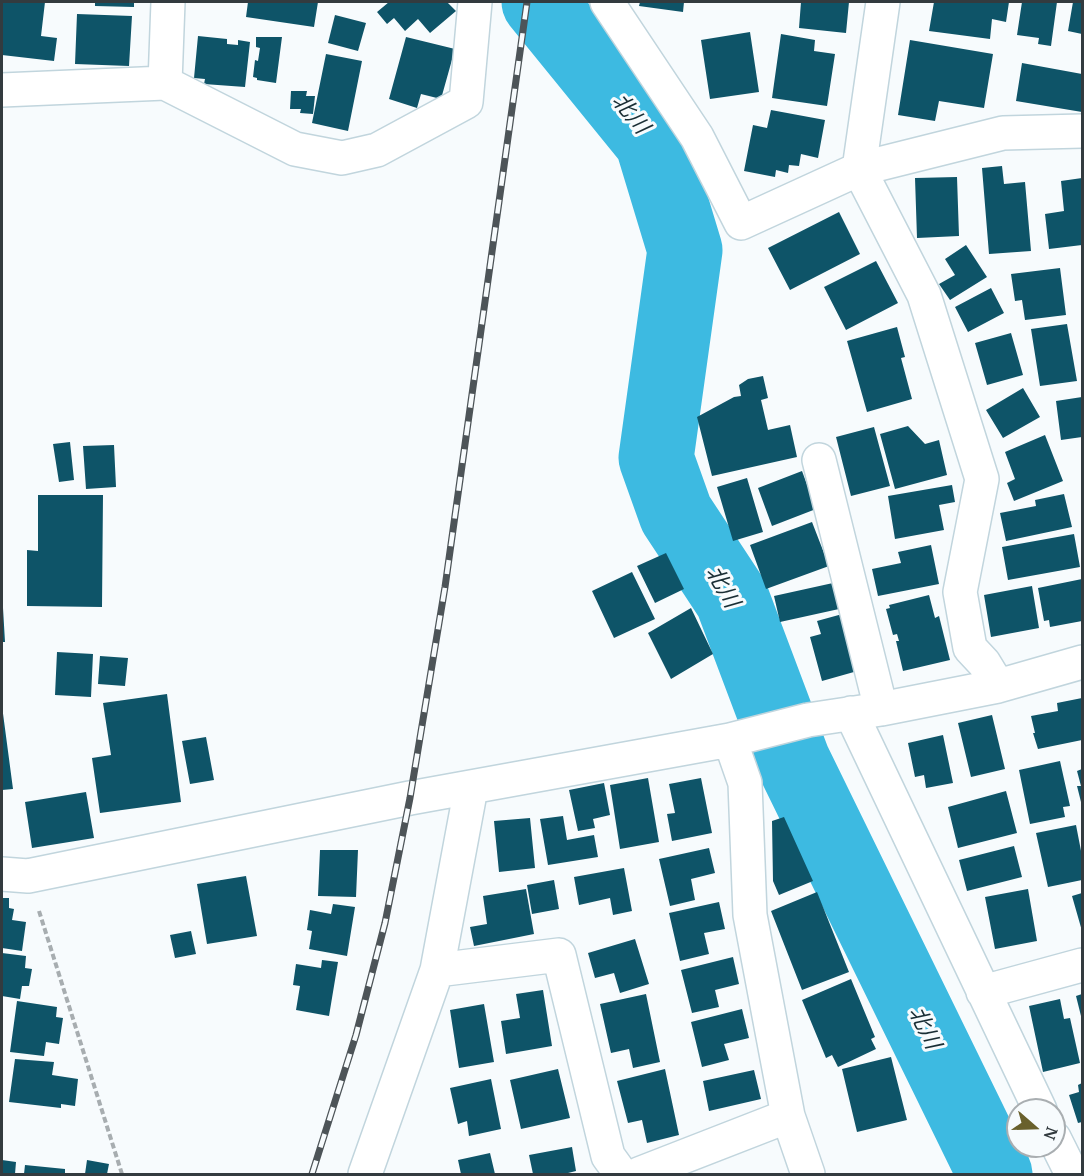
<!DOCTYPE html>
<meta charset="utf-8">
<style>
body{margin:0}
#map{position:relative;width:1084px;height:1176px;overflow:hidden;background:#f7fbfd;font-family:"PT Serif",serif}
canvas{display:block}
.frame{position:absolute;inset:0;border:3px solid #333b3f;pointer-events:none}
.north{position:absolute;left:1006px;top:1098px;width:60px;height:60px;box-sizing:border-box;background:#f7fbfd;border:2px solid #a9aeb1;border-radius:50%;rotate:110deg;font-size:16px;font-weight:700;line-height:24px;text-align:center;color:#333b3f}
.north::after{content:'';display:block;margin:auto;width:21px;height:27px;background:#69602c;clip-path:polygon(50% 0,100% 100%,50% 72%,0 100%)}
</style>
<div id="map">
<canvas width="1084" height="1176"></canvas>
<div class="frame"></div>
<div class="north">N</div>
</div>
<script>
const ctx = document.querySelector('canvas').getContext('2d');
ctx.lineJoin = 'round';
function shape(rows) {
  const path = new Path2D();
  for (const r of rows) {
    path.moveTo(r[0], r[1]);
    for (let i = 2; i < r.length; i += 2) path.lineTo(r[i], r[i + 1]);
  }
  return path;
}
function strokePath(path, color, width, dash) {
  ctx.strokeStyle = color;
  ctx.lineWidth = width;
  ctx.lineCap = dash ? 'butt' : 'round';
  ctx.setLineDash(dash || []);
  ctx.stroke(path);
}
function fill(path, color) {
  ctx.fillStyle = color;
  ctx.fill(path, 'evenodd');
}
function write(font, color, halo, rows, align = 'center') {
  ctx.font = font + ' "PT Serif","Noto Sans JP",serif';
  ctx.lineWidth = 6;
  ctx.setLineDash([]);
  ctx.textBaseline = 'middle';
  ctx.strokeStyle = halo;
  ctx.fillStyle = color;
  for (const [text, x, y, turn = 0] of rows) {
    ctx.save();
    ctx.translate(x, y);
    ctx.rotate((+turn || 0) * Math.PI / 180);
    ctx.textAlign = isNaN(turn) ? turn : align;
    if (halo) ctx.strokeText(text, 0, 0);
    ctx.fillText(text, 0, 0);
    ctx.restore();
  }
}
const river = shape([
 [539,2,652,141,685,250,656,458,676,514,732,599,793,761,995,1174]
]);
const building = shape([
 [2,2,45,2,41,36,57,38,54,61,2,55],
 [95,2,134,2,134,7,95,6],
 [248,2,318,2,314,27,246,17],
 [389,2,447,2,456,11,430,33,418,19,405,31,394,18,387,24,377,12],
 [640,2,684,2,683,12,639,6],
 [801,2,849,2,846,33,799,28],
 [934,2,1009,2,1006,22,992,19,990,39,929,31],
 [1022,2,1057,2,1051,46,1038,44,1039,38,1017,35],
 [1073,2,1082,2,1082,34,1068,31],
 [77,14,132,16,129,66,75,64],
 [335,15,366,23,358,51,328,43],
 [750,32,759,92,710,99,701,40],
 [781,34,815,40,814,51,835,54,827,106,772,98],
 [198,36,227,39,227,44,238,45,238,40,250,42,245,87,204,84,205,79,194,78],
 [256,37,282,37,276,83,257,80,257,78,253,77,255,60,258,61,260,48,256,47],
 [406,37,455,49,441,99,421,94,417,108,389,99],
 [910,40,993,54,984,108,939,101,935,121,898,115],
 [326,54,362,61,348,131,312,123],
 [1022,63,1082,74,1082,112,1016,101],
 [291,91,307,91,306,96,315,96,313,114,300,113,301,109,290,109],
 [771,110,825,120,818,158,801,154,799,166,789,165,788,173,776,170,775,177,744,171,753,125,767,128],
 [1002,166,1004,184,1025,182,1031,251,989,254,982,168],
 [957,177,959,236,917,238,915,178],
 [1082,178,1082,245,1049,249,1045,214,1064,211,1061,181],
 [839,212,860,254,790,290,768,248],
 [966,245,987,277,950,300,939,284,955,275,945,259],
 [876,261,898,303,846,330,824,287],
 [1060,268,1066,315,1025,320,1022,300,1015,301,1011,274],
 [991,288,1004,313,968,332,955,307],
 [1067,324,1077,381,1040,386,1031,329],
 [897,327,905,357,901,358,912,399,867,412,847,341],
 [1011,333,1023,375,987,385,975,343],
 [763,376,768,398,761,400,768,430,790,425,797,457,712,476,697,417,734,397,741,396,739,385,748,379],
 [1023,388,1040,417,1003,438,986,410],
 [1082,397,1082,437,1061,440,1056,401],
 [908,426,925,444,939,440,947,475,895,489,880,434],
 [874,427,890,486,851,496,836,437],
 [1045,435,1063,481,1014,501,1007,483,1015,479,1005,452],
 [70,442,74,480,59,482,53,444],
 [114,445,116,487,86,489,83,446],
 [802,471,816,509,772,526,758,488],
 [747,478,763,532,733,541,717,487],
 [952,485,955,502,939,505,944,530,895,539,888,496],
 [1064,494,1072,527,1006,541,1000,513,1036,506,1035,500],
 [38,495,103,495,102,607,27,606,27,550,38,551],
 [812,522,829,566,766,589,750,545],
 [1074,534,1080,567,1008,580,1002,547],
 [931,545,939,584,878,596,872,569,901,563,898,552],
 [666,553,684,589,655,603,637,566],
 [632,572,655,619,614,638,592,591],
 [1082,579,1082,621,1050,627,1049,620,1044,621,1038,588],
 [833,583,839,609,780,622,774,596],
 [1032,586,1039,628,991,637,984,595],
 [929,595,935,618,939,616,950,660,903,671,896,641,899,641,897,634,893,635,886,609,890,608,889,605],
 [2,608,3,608,5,642,2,642],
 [691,608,713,654,671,679,648,633],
 [846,613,861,670,822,681,810,637,821,634,817,621],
 [57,652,93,654,91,697,55,695],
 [100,656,128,658,125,686,98,684],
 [167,694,181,802,100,813,92,758,111,755,103,703],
 [1082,698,1082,740,1038,749,1033,733,1035,733,1031,716,1058,711,1057,703],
 [2,706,13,789,2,790],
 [992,715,1005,769,971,777,958,723],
 [943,735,953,783,926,788,924,775,915,777,908,743],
 [206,737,214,780,190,784,182,741],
 [1060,761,1070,806,1063,807,1065,817,1030,824,1019,770],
 [1082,769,1082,806,1077,786,1081,786,1077,771],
 [648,778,659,842,620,849,610,785],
 [701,778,712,833,672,841,667,814,675,813,669,784],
 [604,783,610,815,593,819,595,828,578,831,569,790],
 [1006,791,1017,833,958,848,948,807],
 [86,792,94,838,32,848,25,802],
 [563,816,567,840,594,835,598,857,548,865,540,819],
 [784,817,813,881,779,895,773,881,772,821],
 [530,818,535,868,499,872,494,821],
 [1076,825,1082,856,1082,880,1048,887,1036,833],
 [1014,846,1022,877,967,891,959,860],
 [709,848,715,873,691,879,695,900,670,906,659,859],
 [320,850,358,850,356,897,318,896],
 [624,868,632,911,613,915,610,898,579,905,574,877],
 [246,876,257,936,207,944,197,884],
 [554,880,559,909,532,914,527,885],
 [526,889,534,934,474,946,470,927,487,924,483,896],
 [1028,889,1037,941,995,949,985,897],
 [817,892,849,972,802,990,771,911],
 [1082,893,1082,931,1072,896],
 [2,898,9,898,9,908,14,909,12,920,26,922,22,951,2,948],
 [719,902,725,929,704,933,709,954,680,961,669,913],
 [333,904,355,907,347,956,309,949,312,931,307,930,310,910,331,914],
 [191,931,196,954,175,958,170,935],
 [635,939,649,984,620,993,614,973,595,978,588,953],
 [2,953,26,956,25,968,32,969,29,986,22,986,20,999,2,996],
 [733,957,739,984,715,990,719,1007,692,1013,681,970],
 [322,960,338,962,329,1016,296,1010,300,986,293,985,296,964,321,968],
 [851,979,875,1037,871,1039,876,1049,838,1067,832,1055,826,1058,802,1000],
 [543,990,552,1046,506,1054,501,1021,520,1018,516,994],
 [646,994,660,1062,633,1068,629,1049,611,1053,600,1004],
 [1082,994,1082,1020,1076,996],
 [1060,999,1064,1019,1070,1018,1080,1063,1043,1072,1029,1006],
 [17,1001,57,1007,56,1017,63,1018,59,1044,46,1042,44,1056,10,1052],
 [484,1004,494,1062,459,1068,450,1010],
 [742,1009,749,1038,724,1044,729,1060,702,1067,691,1022],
 [891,1057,907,1120,857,1132,842,1069],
 [15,1059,54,1062,52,1075,78,1079,75,1106,61,1104,61,1108,9,1102],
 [558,1069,570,1118,521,1129,510,1080],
 [665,1069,679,1135,647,1143,642,1120,628,1123,617,1081],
 [754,1070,761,1099,709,1111,703,1081],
 [491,1079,501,1129,469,1136,467,1121,458,1124,450,1088],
 [1082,1083,1082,1122,1078,1123,1069,1095,1079,1092,1078,1085],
 [572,1147,576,1171,564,1174,533,1174,529,1155],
 [490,1153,495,1174,461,1174,458,1160],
 [2,1160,16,1162,15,1174,2,1174],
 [87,1160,109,1164,107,1174,85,1174],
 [25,1165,65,1169,65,1174,24,1174]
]);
const path = shape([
 [39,911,122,1174]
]);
const minor = shape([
 [607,2,697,137,741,223,859,169,1003,133,1082,131],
 [883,2,859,169,924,295,982,479,960,592,970,648,984,663,998,686],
 [165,83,168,2],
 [2,90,165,83,295,149,342,158,377,150,466,102,475,2],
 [819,460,881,709],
 [851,713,1040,1110],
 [730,740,745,783,750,915,788,1116,808,1174],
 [2,874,28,876,410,798,730,740,808,720,881,709,998,686,1082,662],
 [437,970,559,955,608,1156,621,1174],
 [983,992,1082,965],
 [1054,1138,1072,1174],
 [365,1174,437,970,471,788],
 [639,1174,788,1116]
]);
const rail = shape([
 [312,1174,356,1035,385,923,410,798,445,587,527,2]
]);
const waterNames = [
 ["北川",630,114,51],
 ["北川",722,587,60],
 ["北川",924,1028,64]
];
strokePath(river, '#3dbae1', 75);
fill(building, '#0e5468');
strokePath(minor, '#c1d5dd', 36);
strokePath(path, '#a7adb0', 4, [6, 3]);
strokePath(minor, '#fff', 33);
strokePath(rail, '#4d5458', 7);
strokePath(rail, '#f7fbfd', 4.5, [14]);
write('italic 22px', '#192e35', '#f7fbfd', waterNames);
</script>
